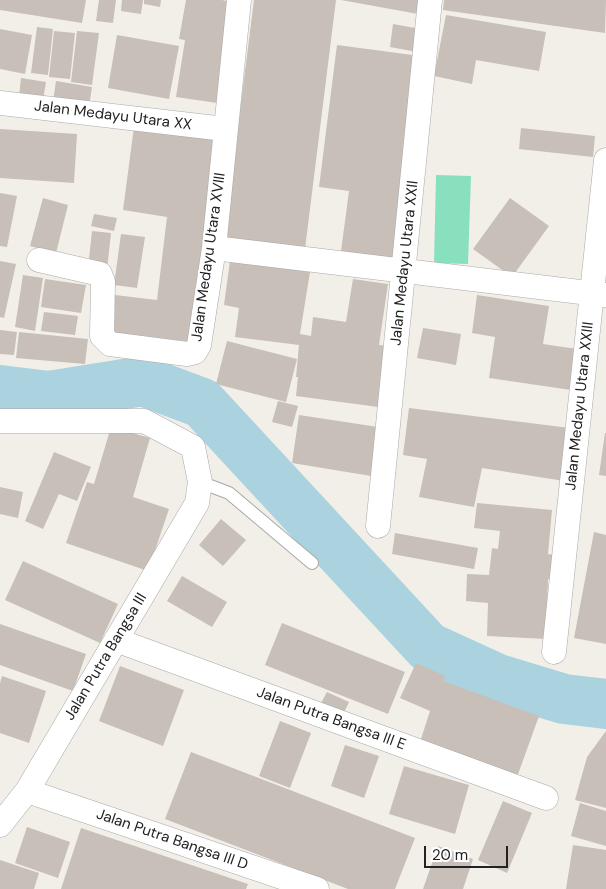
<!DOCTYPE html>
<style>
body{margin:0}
#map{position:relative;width:606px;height:889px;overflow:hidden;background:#f2efe9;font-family:"DM Sans",sans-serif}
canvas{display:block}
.scale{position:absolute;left:424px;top:846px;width:84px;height:22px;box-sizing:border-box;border:2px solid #222;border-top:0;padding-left:6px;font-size:15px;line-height:18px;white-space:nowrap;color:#222;-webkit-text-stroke:4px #fff;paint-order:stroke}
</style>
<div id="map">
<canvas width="606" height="889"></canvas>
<div class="scale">20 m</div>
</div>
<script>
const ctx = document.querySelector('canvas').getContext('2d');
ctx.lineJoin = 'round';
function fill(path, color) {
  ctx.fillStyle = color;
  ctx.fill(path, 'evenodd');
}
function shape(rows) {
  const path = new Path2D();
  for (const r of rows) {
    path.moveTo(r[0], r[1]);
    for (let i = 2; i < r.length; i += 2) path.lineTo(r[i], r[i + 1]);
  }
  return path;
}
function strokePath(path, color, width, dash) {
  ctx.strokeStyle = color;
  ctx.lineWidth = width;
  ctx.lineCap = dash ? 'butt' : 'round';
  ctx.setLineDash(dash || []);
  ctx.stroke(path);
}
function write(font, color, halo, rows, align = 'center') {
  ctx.font = font + ' "DM Sans",sans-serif';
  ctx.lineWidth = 4;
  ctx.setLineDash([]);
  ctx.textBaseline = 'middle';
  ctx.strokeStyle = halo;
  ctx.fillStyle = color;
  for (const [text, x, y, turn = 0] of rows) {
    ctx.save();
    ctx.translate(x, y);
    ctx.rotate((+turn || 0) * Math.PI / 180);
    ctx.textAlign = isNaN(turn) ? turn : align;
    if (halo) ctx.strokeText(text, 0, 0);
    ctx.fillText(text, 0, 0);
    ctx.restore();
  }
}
const pitch = shape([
 [436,175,471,176,468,264,434,263]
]);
const river = shape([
 [0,390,49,396,143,381,202,403,428,647,498,679,564,699,606,704]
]);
const building = shape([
 [0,0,86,0,82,23,0,10],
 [99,0,116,0,113,23,96,21],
 [122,0,143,0,141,14,121,11],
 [144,0,161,0,160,7,144,4],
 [186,0,222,0,232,2,217,103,176,97,185,40,179,39],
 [254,0,336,0,305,249,224,238],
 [341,0,420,0,418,14],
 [444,0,606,0,605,33,443,10],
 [446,15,546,32,539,71,476,60,472,84,434,76],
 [393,24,421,29,417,52,390,47],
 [37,27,53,29,48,75,31,73],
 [0,29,32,35,25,74,0,69],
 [54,31,75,33,70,79,49,77],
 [77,31,99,33,92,85,71,82],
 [117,35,179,46,169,99,108,88],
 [337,45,420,56,395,259,341,251,349,191,319,187],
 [21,78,46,82,43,100,19,97],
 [56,81,92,87,89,107,53,102],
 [134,127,218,138,195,342,112,333,115,295,157,300,167,217,123,210],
 [521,128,595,136,593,157,519,149],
 [0,129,77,134,74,183,0,178],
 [0,193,17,196,7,247,0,246],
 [43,198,68,205,56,253,30,246],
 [510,198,549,226,512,277,473,249],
 [94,214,117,218,114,231,91,226],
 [92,231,111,233,107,270,88,268],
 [121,234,145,237,137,288,114,285],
 [0,261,16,264,4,318,0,317],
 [230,261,310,272,300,334,311,336,313,317,346,322,353,279,388,284,379,345,388,346,378,407,296,396,298,377,296,377,299,345,235,337,239,308,224,305],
 [23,275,43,278,35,331,15,327],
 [45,279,86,285,81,313,41,307],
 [477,295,549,306,543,344,577,349,571,390,489,378,495,337,472,333],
 [44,312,78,316,75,335,41,331],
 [423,328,461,334,456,365,417,358],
 [0,330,17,332,14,355,0,354],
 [19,332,88,339,85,364,16,358],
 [227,341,297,359,286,402,216,384],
 [278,401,298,406,292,427,272,422],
 [409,408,570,428,564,481,482,468,474,507,419,497,427,459,403,455],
 [299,415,378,427,371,476,292,463],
 [111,427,150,438,133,497,169,509,148,571,66,543,87,482,94,484],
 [605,433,606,433,606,476,599,475],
 [54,452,91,467,77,501,59,494,43,529,25,521],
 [0,487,23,492,18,518,0,514],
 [477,503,552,510,548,554,554,555,552,581,548,579,546,639,487,636,488,603,466,601,467,574,489,575,492,548,498,549,500,531,474,528],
 [221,519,246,540,223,566,199,545],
 [594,532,606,535,606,644,574,638],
 [395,533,478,548,474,569,392,554],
 [23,561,118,604,100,643,5,600],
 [182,576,227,602,212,627,167,601],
 [282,623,405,672,388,714,265,665],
 [0,624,86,654,73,691,0,665],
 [416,663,445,676,443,681,539,716,517,777,420,742,430,711,400,698],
 [120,666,184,690,163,746,99,721],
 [2,676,46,691,29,743,0,733,0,683],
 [327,692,349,702,343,715,320,705],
 [280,721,311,733,290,788,259,776],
 [606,731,606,808,575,800,587,757],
 [345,745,379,756,364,798,331,786],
 [191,752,415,838,395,889,348,889,165,819],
 [404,766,469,785,455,834,389,814],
 [503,801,532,813,507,873,478,860],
 [580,803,606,811,606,846,571,836],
 [27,827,70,842,58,878,15,863],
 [81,828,248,884,246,889,61,889],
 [573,845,606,850,606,889,566,889],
 [438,846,473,859,463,889,423,889],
 [0,860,39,873,34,889,0,889]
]);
const lane = shape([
 [200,482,229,493,312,563]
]);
const street = shape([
 [0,103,225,129],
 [214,248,606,295],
 [39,260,100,274,103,282,102,336,110,344,187,354,195,352,199,345,214,248,239,0],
 [0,421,144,421,193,447,200,482,197,503,27,791,0,825],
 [378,526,430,0],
 [116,640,546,798],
 [554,652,606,160],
 [27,791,317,889]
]);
const streetNames = [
 ["Jalan Medayu Utara XX",113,116,7],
 ["Jalan Medayu Utara XVIII",209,257,-82],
 ["Jalan Medayu Utara XXII",405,263,-84],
 ["Jalan Medayu Utara XXIII",580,406,-84],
 ["Jalan Putra Bangsa III",106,657,-59],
 ["Jalan Putra Bangsa III E",331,719,20],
 ["Jalan Putra Bangsa III D",172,840,19]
];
fill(pitch, '#88e0be');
strokePath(river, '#aad3df', 50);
fill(building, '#c7bfb8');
strokePath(lane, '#a9a9a9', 14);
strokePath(street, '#a9a9a9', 25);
strokePath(lane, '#fff', 12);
strokePath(street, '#fff', 24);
write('15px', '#222', '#fff', streetNames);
</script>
